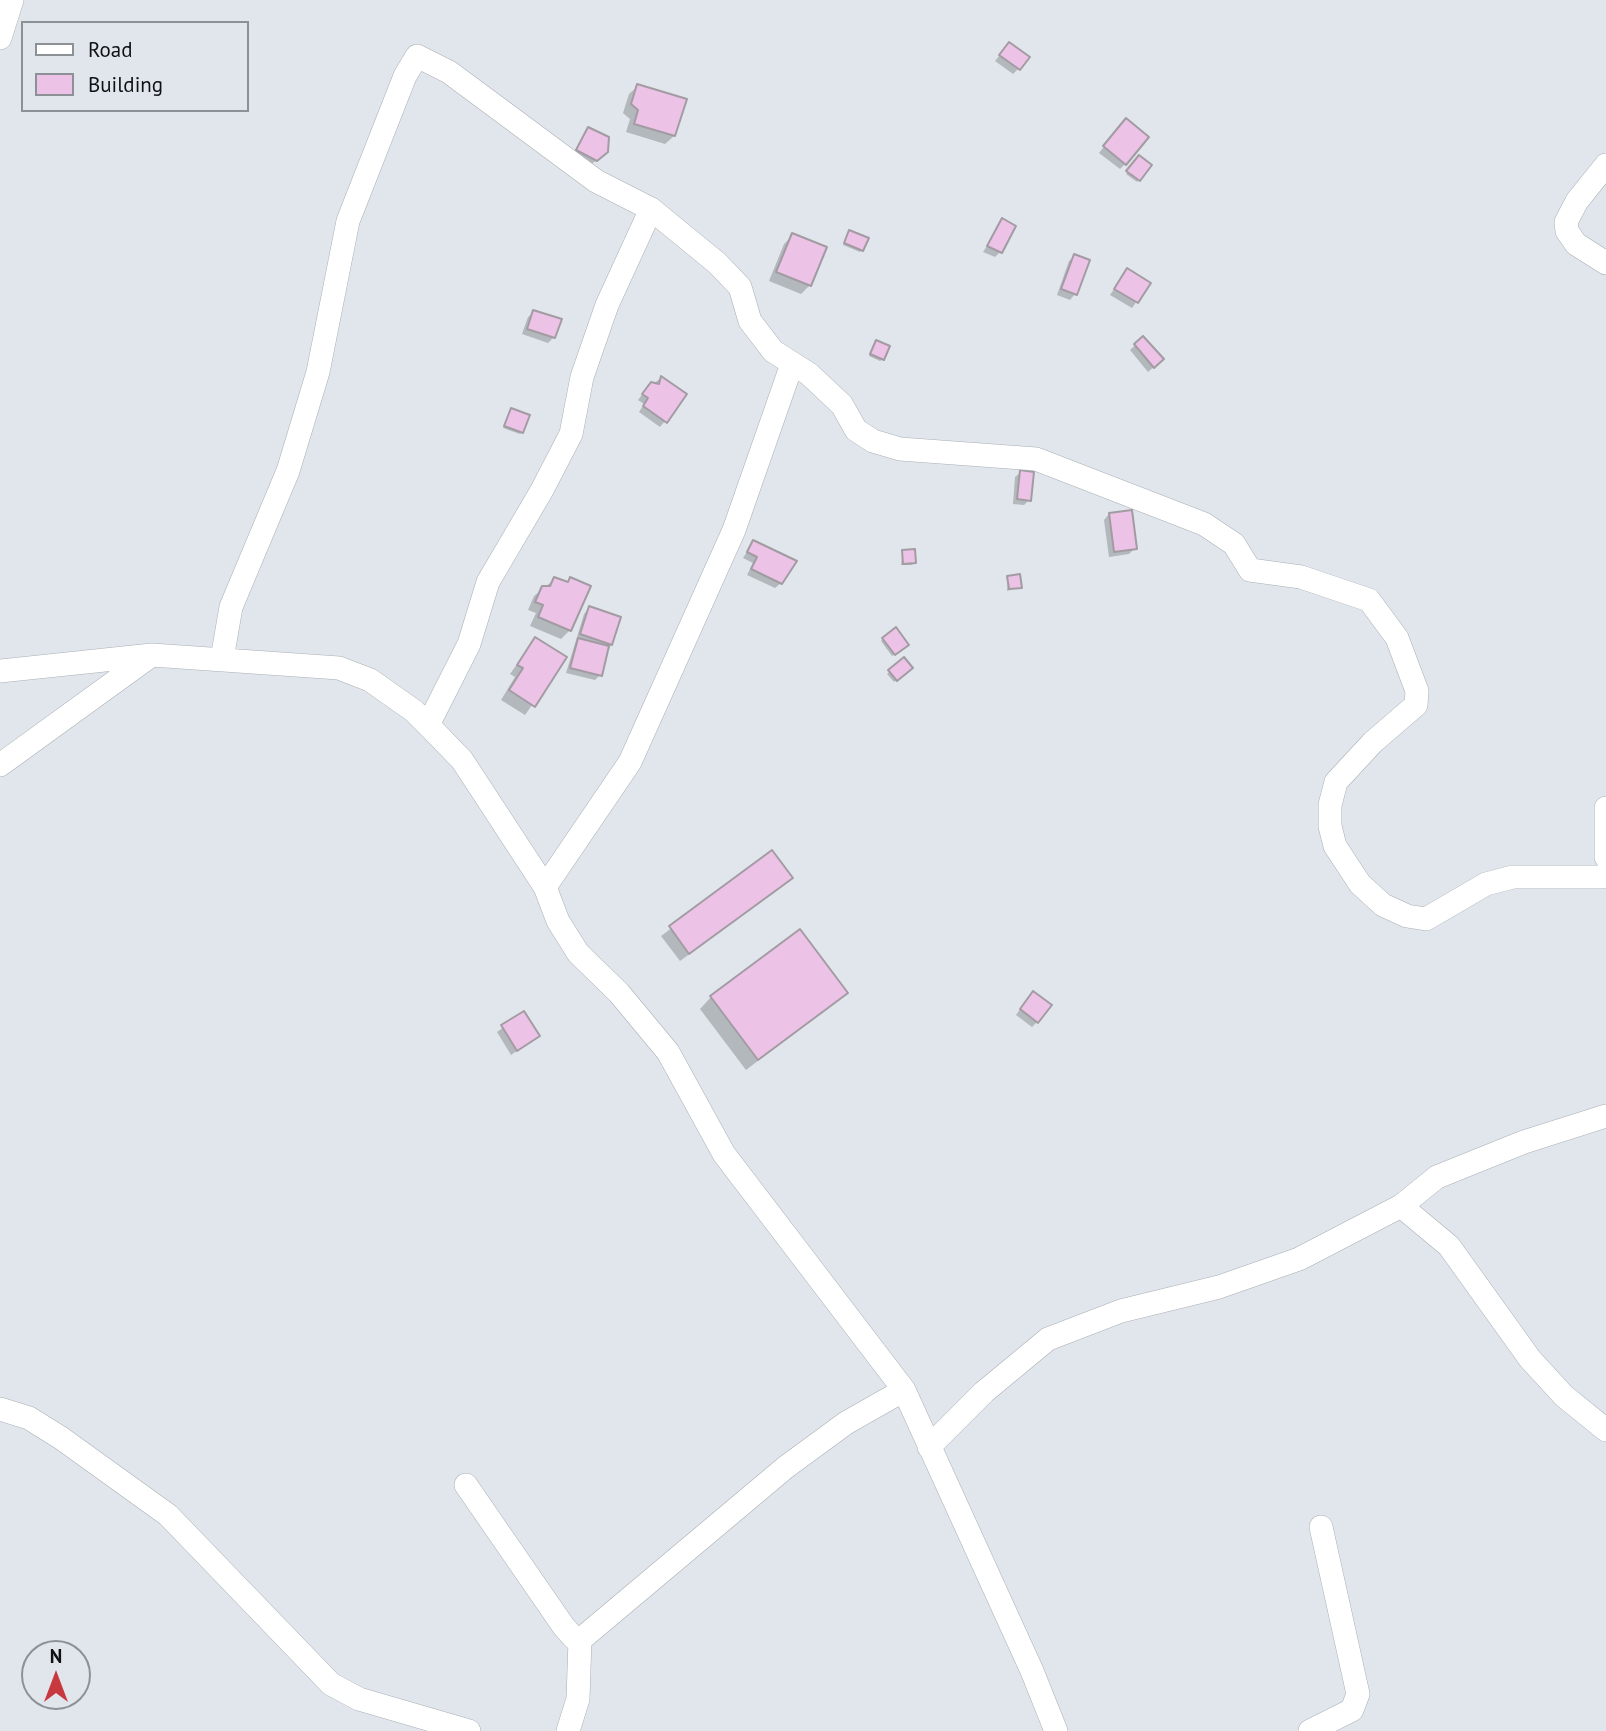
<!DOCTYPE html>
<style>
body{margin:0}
#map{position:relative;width:1606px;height:1731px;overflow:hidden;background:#e0e6ec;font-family:"PT Sans",sans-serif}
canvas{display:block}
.legend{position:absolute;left:21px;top:21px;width:228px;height:91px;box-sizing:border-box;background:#e0e6ec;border:2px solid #8c9195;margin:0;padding:9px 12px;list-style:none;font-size:21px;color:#0f1113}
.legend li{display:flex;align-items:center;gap:14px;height:35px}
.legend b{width:35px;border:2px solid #8c9195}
.north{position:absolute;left:21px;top:1640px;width:70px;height:70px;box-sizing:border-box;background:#e0e6ec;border:2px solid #8c9195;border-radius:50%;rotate:0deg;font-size:19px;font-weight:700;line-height:28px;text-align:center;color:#0f1113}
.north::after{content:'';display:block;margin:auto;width:24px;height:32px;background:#c8393f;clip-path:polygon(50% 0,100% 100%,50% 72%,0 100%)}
</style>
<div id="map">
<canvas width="1606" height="1731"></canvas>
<ul class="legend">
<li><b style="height:9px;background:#fff"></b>Road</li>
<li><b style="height:19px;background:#ecc2e7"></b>Building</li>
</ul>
<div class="north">N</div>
</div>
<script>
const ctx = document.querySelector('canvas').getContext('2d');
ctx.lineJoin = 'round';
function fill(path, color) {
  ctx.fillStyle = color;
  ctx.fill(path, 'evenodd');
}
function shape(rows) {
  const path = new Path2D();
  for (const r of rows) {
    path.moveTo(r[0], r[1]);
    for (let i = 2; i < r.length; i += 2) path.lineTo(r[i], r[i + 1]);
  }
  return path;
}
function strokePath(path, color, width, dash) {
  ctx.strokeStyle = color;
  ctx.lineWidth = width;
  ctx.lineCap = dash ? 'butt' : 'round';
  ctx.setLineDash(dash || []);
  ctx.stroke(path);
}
const shadow = shape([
 [1004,50,1018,69,1013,74,995,61],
 [638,86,674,136,665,144,626,132,630,119,623,113,629,94],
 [1120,126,1125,164,1120,169,1099,153],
 [588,129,601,157,590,165,572,156],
 [1137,159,1150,165,1137,182,1126,174],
 [1003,220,1000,252,995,257,983,252],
 [847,234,862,250,860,252,843,245],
 [793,235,810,285,801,294,769,281,784,244],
 [1075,256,1075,294,1070,300,1057,295,1069,261],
 [1127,270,1149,284,1132,308,1110,295],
 [534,312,554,337,548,343,522,334,528,317],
 [1143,338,1156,365,1148,372,1130,350],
 [876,342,883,359,880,361,869,356],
 [661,378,665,421,660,427,639,412,644,404,638,400,646,389],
 [511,410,522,432,520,434,503,428],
 [1021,472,1029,500,1024,505,1013,504,1015,477],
 [1109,514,1135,548,1129,554,1109,557,1104,520],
 [753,542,781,583,775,588,747,575,753,563,743,558],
 [903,551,914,562,912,565,901,565],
 [1008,578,1020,587,1007,591],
 [555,579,566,583,570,579,570,630,561,639,530,626,536,613,528,610,534,596],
 [589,608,611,644,600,675,595,680,566,673,584,614],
 [535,639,565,658,525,715,501,700,515,677,510,674],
 [883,639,905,647,892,656,881,641],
 [903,660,910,668,894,682,887,674],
 [772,853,782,886,680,961,661,936],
 [846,993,746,1070,700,1009,711,997],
 [1027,999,1037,1022,1032,1027,1016,1015],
 [524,1013,538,1036,511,1055,497,1032]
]);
const building = shape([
 [1009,42,1030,57,1020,70,999,55,1009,42],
 [637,84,687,99,675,136,634,124,638,110,631,104,637,84],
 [1126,118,1149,137,1126,165,1103,146,1126,118],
 [588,127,609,137,608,152,597,161,576,150,588,127],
 [1139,155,1152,165,1140,181,1126,171,1139,155],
 [1002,218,1016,226,1002,253,987,246,1002,218],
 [849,230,869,238,863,251,844,243,849,230],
 [792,233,827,247,811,286,776,272,792,233],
 [1074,254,1090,260,1077,295,1061,289,1074,254],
 [1127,268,1151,283,1138,303,1114,289,1127,268],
 [533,310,562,319,555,338,527,329,533,310],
 [1143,336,1164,359,1154,368,1134,344,1143,336],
 [876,340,890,346,884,360,870,354,876,340],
 [661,376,687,394,667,423,643,406,648,398,642,394,651,382,659,384,661,376],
 [511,408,530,415,523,433,504,426,511,408],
 [1020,470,1034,472,1031,501,1017,499,1020,470],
 [1132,510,1137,549,1114,552,1109,513,1132,510],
 [753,540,797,561,782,584,751,569,757,557,747,552,753,540],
 [915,549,916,563,903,564,902,550,915,549],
 [1020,574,1022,588,1009,589,1007,576,1020,574],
 [554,577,568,582,570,577,591,586,571,631,538,617,543,605,535,602,542,586,550,586,554,577],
 [589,606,621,617,612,645,580,634,589,606],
 [896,627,909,645,895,655,882,638,896,627],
 [535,637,567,657,535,707,509,690,523,668,517,665,535,637],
 [578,638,609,646,602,676,570,668,578,638],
 [904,657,913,668,897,681,888,670,904,657],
 [772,850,793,878,689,954,669,926,772,850],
 [800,929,848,993,758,1060,710,996,800,929],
 [1033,991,1052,1005,1038,1023,1020,1009,1033,991],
 [524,1011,540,1036,517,1051,501,1025,524,1011]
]);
const street = shape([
 [0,38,12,0],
 [1606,165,1577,201,1566,222,1567,231,1576,244,1606,263],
 [222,659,231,607,288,471,318,372,348,221,405,76,417,56,449,72,596,181,651,209,717,263,740,287,750,321,773,351,809,374,842,405,856,430,873,441,900,449,1036,459,1204,524,1234,544,1250,570,1301,577,1369,600,1397,638,1417,691,1416,705,1373,742,1336,782,1330,805,1330,826,1335,846,1360,884,1383,905,1407,916,1426,919,1486,884,1513,877,1606,877],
 [0,671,152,655,339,668,370,680,414,711,428,725,462,760,545,887,558,921,578,953,619,993,668,1052,724,1154,904,1390,1032,1671,1056,1731],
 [428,725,469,644,488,582,542,490,571,434,582,377,607,305,651,209],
 [0,765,149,657],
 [1606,808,1606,857],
 [545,887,630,762,734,530,792,364],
 [1401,1206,1449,1246,1530,1359,1564,1396,1606,1430],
 [0,1409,29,1418,61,1438,168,1515,331,1684,359,1699,469,1731],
 [929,1447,984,1392,1048,1339,1121,1311,1219,1287,1299,1259,1401,1206,1437,1177,1524,1142,1606,1116],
 [466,1485,564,1627,574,1638,580,1640],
 [580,1640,786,1467,846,1423,904,1390],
 [568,1731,578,1699,580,1640],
 [1310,1731,1352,1710,1358,1694,1321,1527]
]);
fill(shadow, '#0003');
fill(building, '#ecc2e7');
strokePath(building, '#a29ca2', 2);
strokePath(street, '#a9afb5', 24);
strokePath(street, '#fff', 23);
</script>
